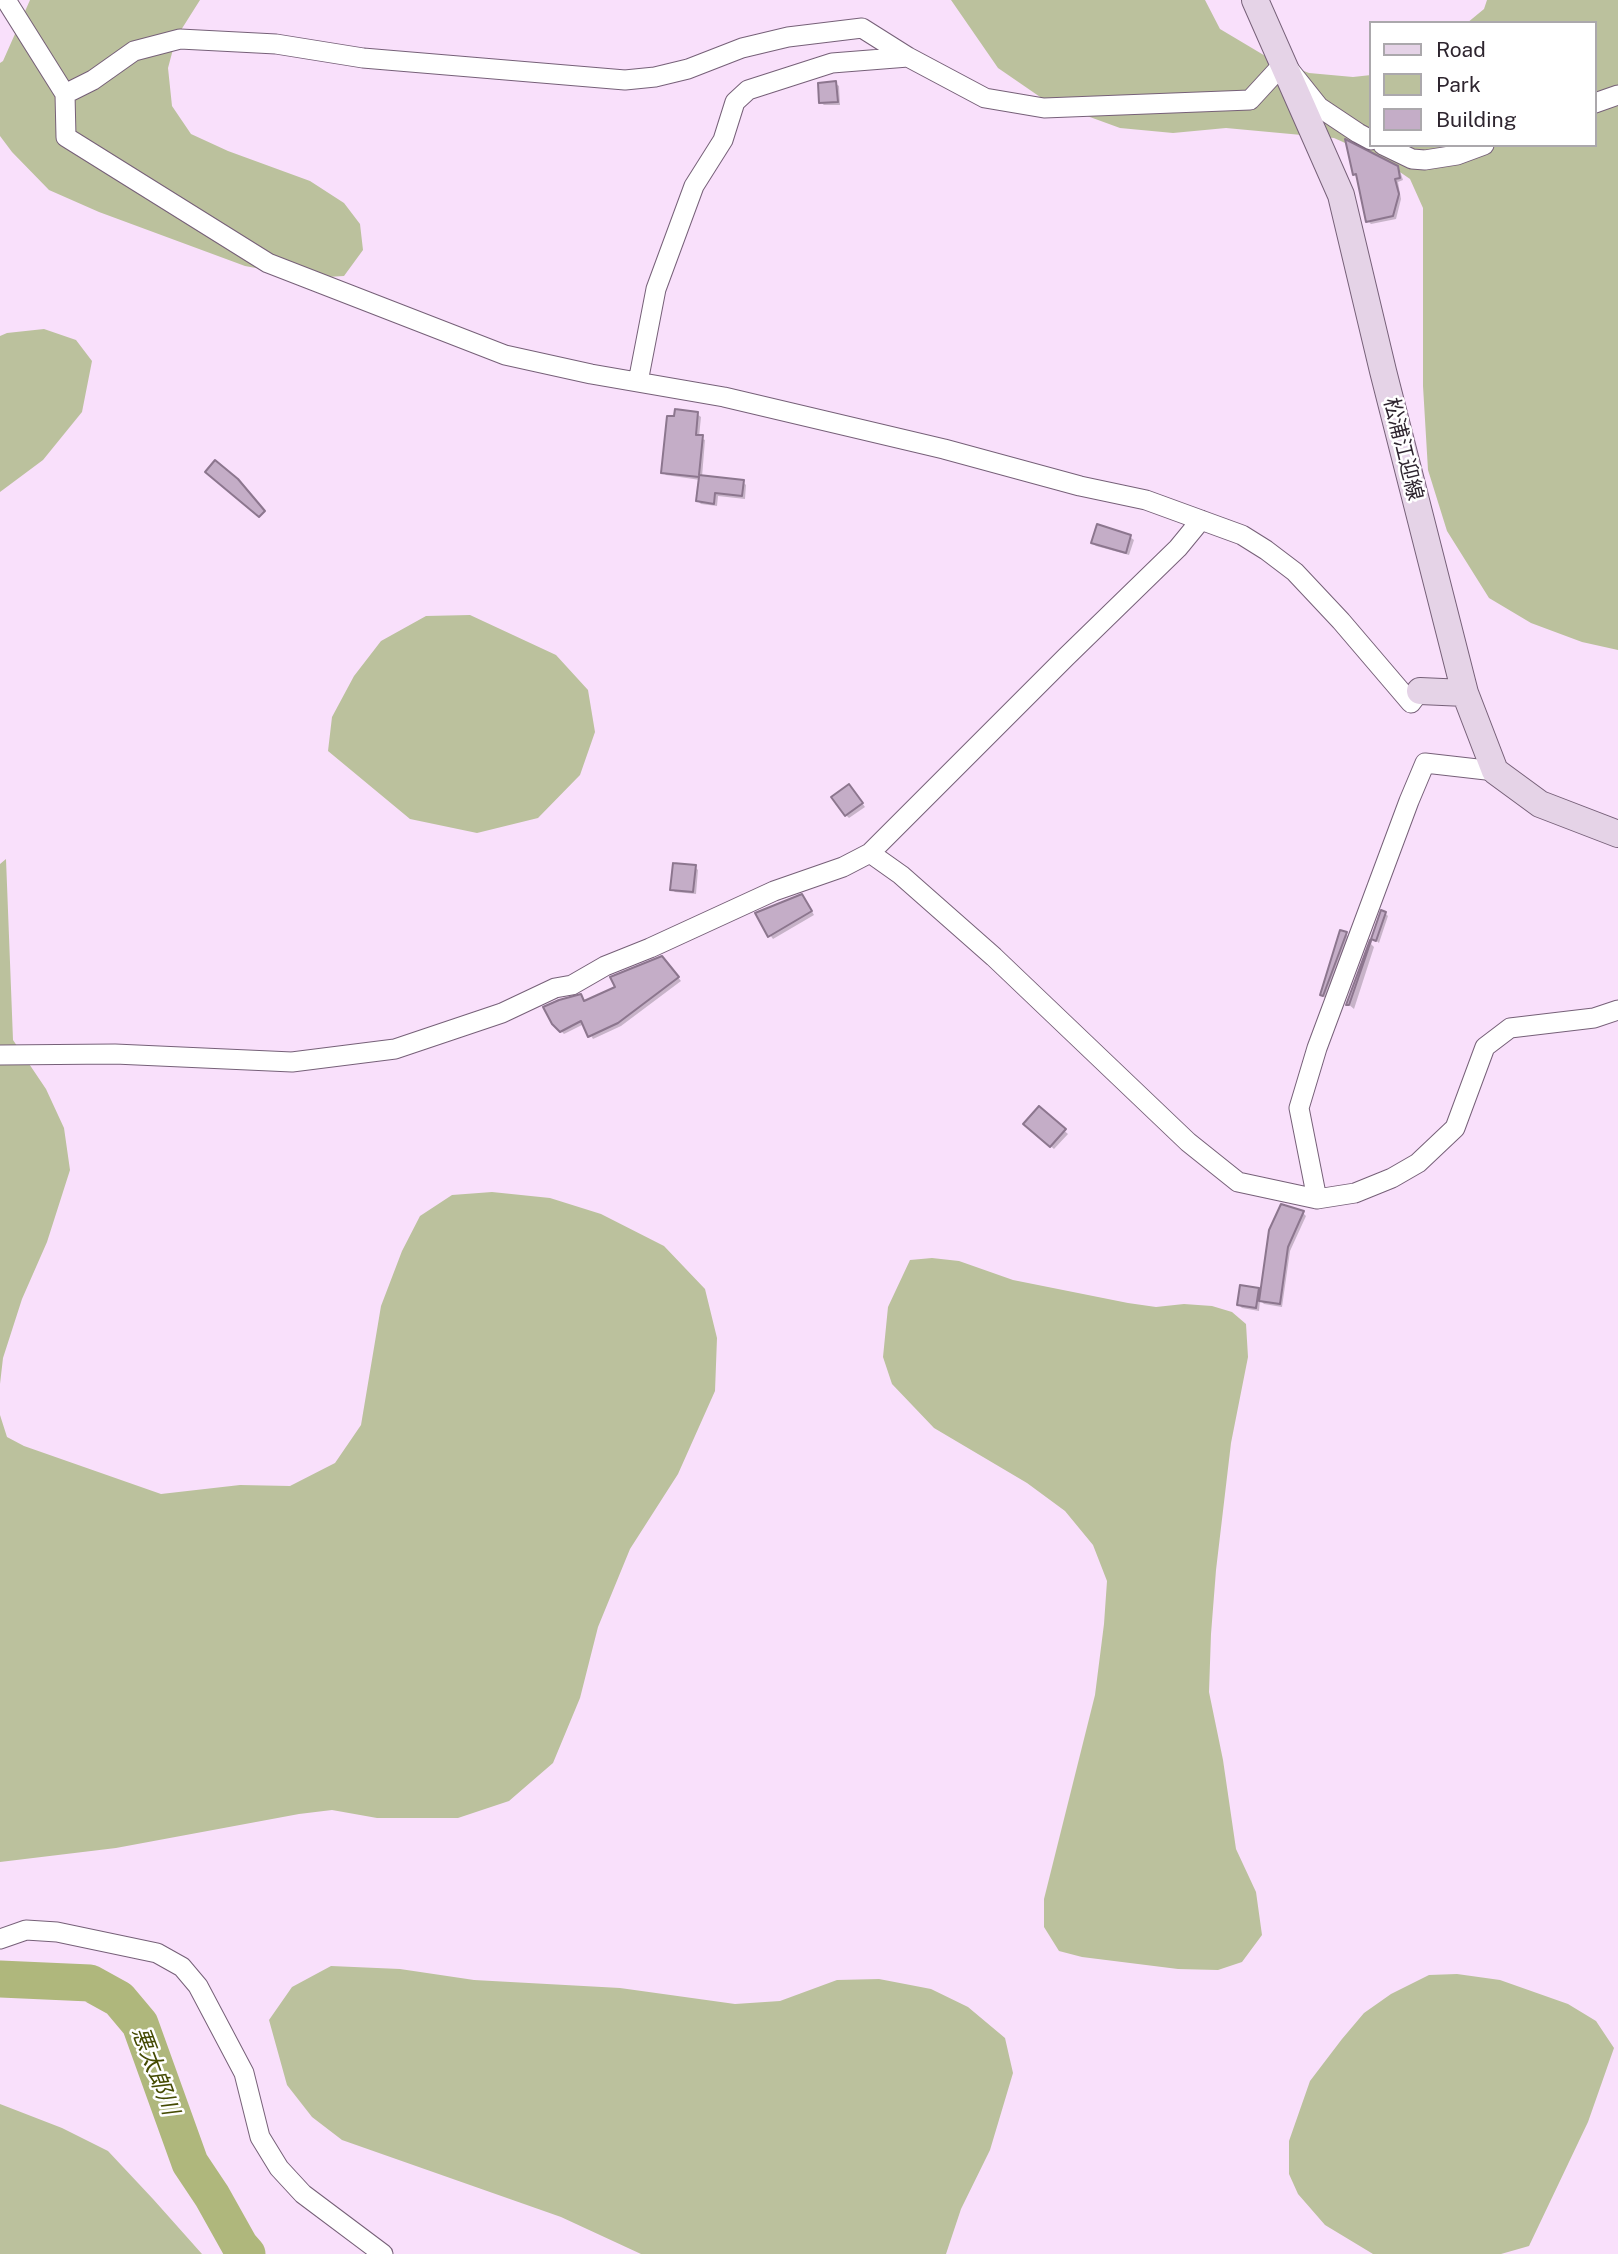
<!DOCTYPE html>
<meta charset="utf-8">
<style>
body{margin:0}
#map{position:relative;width:1618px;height:2254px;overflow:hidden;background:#f9e0fb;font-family:"Public Sans",sans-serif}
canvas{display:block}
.legend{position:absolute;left:1369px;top:21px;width:228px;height:126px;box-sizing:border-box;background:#fff;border:2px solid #aba8ac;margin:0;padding:9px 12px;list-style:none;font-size:21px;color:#2e252f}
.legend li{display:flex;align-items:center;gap:14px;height:35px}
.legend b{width:35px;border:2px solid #aba8ac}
</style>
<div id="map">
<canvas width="1618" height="2254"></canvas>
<ul class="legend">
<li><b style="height:9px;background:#e5d3e7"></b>Road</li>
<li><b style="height:19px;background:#bbc19d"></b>Park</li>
<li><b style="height:19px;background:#c4adc7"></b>Building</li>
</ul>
</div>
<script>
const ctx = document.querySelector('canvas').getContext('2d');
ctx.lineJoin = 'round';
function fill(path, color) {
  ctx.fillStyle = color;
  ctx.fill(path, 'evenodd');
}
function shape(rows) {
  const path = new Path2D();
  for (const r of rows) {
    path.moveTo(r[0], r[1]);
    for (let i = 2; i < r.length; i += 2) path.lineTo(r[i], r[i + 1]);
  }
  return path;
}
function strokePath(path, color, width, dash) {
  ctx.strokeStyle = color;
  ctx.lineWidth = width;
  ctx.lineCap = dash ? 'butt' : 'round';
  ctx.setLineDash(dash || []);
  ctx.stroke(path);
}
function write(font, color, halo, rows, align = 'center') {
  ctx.font = font + ' "Public Sans","Noto Sans JP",sans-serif';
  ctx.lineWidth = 5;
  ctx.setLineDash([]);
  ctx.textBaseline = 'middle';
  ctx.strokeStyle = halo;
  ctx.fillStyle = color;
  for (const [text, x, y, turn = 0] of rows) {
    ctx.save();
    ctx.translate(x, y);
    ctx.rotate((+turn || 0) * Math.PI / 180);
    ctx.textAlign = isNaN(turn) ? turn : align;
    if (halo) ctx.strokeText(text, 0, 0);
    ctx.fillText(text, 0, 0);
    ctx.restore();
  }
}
const green = shape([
 [30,0,200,0,176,38,168,68,172,106,191,134,228,151,310,181,344,203,360,224,363,250,344,276,310,278,245,266,99,212,49,190,12,152,0,136,0,63,3,61],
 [951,0,1205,0,1220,29,1267,57,1309,73,1353,77,1371,75,1371,145,1595,145,1595,23,1467,23,1484,9,1487,0,1618,0,1618,650,1582,642,1531,623,1489,598,1447,531,1428,470,1423,386,1423,208,1410,179,1381,159,1334,138,1226,128,1173,133,1120,128,1046,101,998,68],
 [44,329,76,340,92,361,82,412,43,460,0,492,0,336,7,333],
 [470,615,556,655,588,690,595,732,580,775,538,818,477,833,410,819,328,751,332,717,354,676,381,641,426,616],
 [6,859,13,1040,46,1089,64,1128,70,1170,47,1242,22,1299,3,1358,0,1384,0,864],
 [492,1192,550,1198,601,1214,664,1246,705,1289,717,1338,715,1391,678,1474,630,1549,598,1627,580,1698,553,1763,509,1801,458,1818,377,1818,332,1810,299,1814,116,1848,0,1862,0,1415,7,1437,24,1446,161,1494,240,1485,290,1486,335,1463,361,1425,381,1306,402,1251,420,1216,452,1195],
 [932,1258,959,1261,1013,1280,1128,1303,1156,1307,1184,1304,1212,1306,1232,1312,1246,1324,1248,1357,1231,1443,1216,1570,1211,1634,1209,1692,1223,1760,1236,1849,1256,1892,1262,1935,1242,1962,1218,1970,1178,1969,1082,1957,1059,1951,1044,1927,1044,1899,1095,1695,1104,1624,1107,1581,1093,1545,1065,1511,1027,1483,934,1428,892,1384,883,1357,888,1307,910,1260],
 [331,1966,400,1969,474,1980,620,1988,735,2004,780,2001,837,1980,879,1979,931,1989,968,2007,1005,2038,1013,2073,990,2150,961,2209,946,2254,641,2254,561,2217,342,2140,312,2117,287,2085,269,2020,292,1987],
 [1457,1974,1500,1980,1568,2004,1596,2021,1614,2048,1588,2122,1529,2246,1501,2254,1373,2254,1325,2225,1298,2194,1289,2174,1289,2141,1310,2081,1342,2039,1364,2013,1391,1994,1429,1975],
 [0,2104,62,2128,108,2151,153,2199,202,2254,0,2254]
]);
const shadow = shape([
 [835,83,839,86,840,105,824,105,820,102],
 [1397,167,1400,171,1403,180,1398,182,1401,199,1396,219,1371,224,1368,221,1359,178,1355,174],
 [697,414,701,417,699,437,705,440,702,477,743,482,746,485,745,499,718,496,717,506,701,504,698,501,700,480,666,475,663,472],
 [1130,537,1134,540,1129,555,1096,546,1093,543],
 [852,789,865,807,849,818,846,815],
 [695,867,698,870,696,894,675,892,672,889],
 [805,899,814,915,773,939,770,935],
 [1385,913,1388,916,1379,943,1373,938],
 [1346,934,1351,939,1327,1000,1322,995],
 [1371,944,1374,947,1354,1009,1348,1004],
 [665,961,681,981,621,1026,593,1039,584,1024,564,1034,561,1031,581,996,586,1003],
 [1039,1109,1068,1134,1054,1149,1026,1124],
 [1303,1213,1306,1216,1290,1251,1282,1307,1264,1304,1260,1300,1259,1311,1242,1308,1239,1305,1258,1290,1262,1293]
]);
const river = shape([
 [0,1979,90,1983,119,1999,140,2024,190,2163,212,2196,240,2246,247,2254]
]);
const building = shape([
 [836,81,838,102,819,103,818,83,836,81],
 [1345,139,1398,166,1400,178,1395,179,1399,194,1393,216,1366,222,1356,174,1353,175,1345,139],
 [675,409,698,412,696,435,703,435,699,475,744,480,742,496,715,493,714,504,696,501,699,477,661,473,667,416,674,416,675,409],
 [215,460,238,479,265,511,259,517,205,472,215,460],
 [1097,524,1131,535,1126,553,1091,543,1097,524],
 [849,784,863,803,845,816,831,797,849,784],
 [673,863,696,865,693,892,670,890,673,863],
 [802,894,812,911,768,937,755,913,802,894],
 [1381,910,1386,912,1376,941,1371,939,1381,910],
 [1340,930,1347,932,1323,996,1320,995,1340,930],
 [1370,940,1371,941,1349,1005,1346,1005,1370,940],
 [662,956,679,977,618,1023,588,1037,581,1021,560,1032,552,1024,543,1007,559,1000,581,994,584,1001,615,987,610,977,662,956],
 [1039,1106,1066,1129,1050,1147,1023,1124,1039,1106],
 [1281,1204,1304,1211,1288,1247,1280,1304,1259,1301,1269,1230,1281,1204],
 [1240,1285,1259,1288,1256,1308,1237,1305,1240,1285]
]);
const street = shape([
 [6,0,65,94,66,137,268,263,505,355,591,374,724,397,944,449,1080,486,1146,500,1242,535,1266,550,1295,572,1341,621,1411,703,1420,691],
 [65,94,93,80,134,51,180,39,276,44,363,58,625,80,655,77,688,69,742,48,788,37,862,28,908,57,985,98,1044,108,1250,100,1284,63,1319,107,1358,133,1371,140],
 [1595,103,1618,95],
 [1383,145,1412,159,1425,160,1457,155,1484,145],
 [638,382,656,289,694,186,723,140,735,102,748,90,832,63,908,57],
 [870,853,901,875,994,957,1188,1142,1238,1182,1317,1199,1355,1193,1392,1178,1418,1163,1455,1128,1485,1047,1510,1028,1594,1018,1618,1010],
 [0,1055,115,1054,292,1062,395,1049,502,1013,555,988,572,985,605,966,650,948,774,891,843,867,870,853,1066,657,1178,548,1201,520],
 [1317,1199,1299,1108,1317,1048,1409,801,1425,763,1495,771],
 [0,1939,26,1930,57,1932,157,1953,182,1967,198,1986,244,2073,260,2137,279,2168,303,2194,383,2254]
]);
const secondary = shape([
 [1255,0,1341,195,1383,371,1465,693,1495,771,1540,804,1618,834],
 [1420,691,1465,693]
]);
const streetNames = [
 ["松浦江迎線",1403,449,76]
];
const waterNames = [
 ["悪太郎川",155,2071,69]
];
fill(green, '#bbc19d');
fill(shadow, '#0003');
strokePath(river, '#afb77c', 37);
fill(building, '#c4adc7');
strokePath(building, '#8c768e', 2);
strokePath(street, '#766078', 21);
strokePath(secondary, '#766078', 28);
strokePath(street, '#fff', 19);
strokePath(secondary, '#e5d3e7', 26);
write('21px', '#2e252f', '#fff', streetNames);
write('italic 23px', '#454b03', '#fff', waterNames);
</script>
